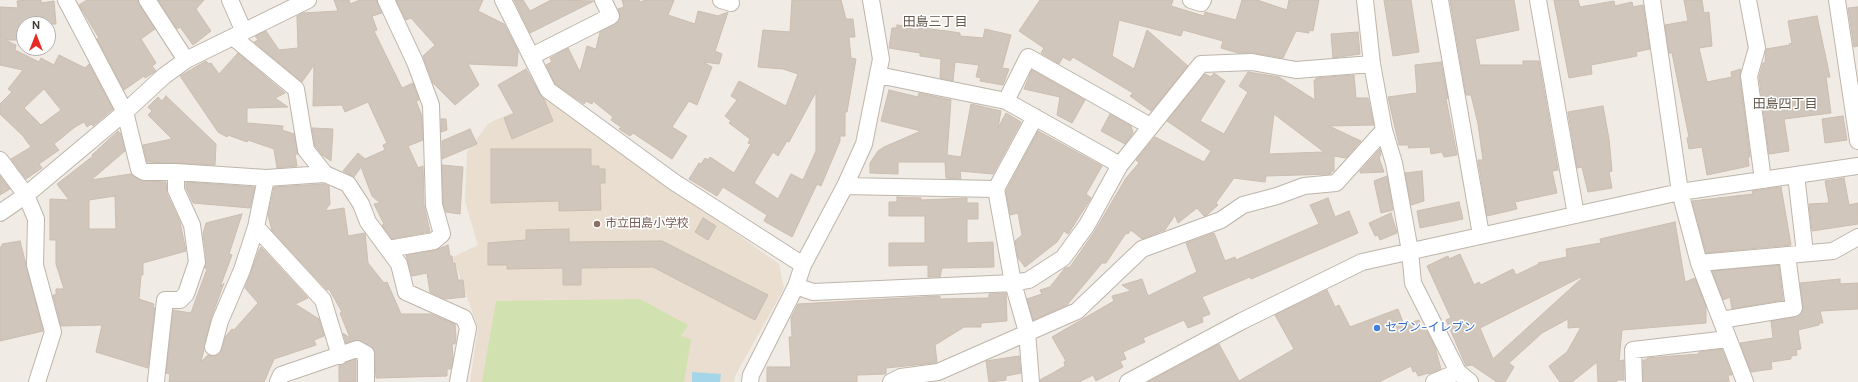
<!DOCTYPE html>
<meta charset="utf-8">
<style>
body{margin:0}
#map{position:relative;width:1858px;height:382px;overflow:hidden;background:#f0ebe4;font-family:"DM Sans",sans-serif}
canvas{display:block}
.north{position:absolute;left:16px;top:16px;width:40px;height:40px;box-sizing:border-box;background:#fff;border:1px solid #b3b1ae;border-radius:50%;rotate:0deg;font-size:11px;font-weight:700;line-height:16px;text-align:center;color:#423b35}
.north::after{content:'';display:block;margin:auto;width:14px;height:18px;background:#e72b24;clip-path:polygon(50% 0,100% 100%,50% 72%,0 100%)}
</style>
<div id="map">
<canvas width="1858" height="382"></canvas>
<div class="north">N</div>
</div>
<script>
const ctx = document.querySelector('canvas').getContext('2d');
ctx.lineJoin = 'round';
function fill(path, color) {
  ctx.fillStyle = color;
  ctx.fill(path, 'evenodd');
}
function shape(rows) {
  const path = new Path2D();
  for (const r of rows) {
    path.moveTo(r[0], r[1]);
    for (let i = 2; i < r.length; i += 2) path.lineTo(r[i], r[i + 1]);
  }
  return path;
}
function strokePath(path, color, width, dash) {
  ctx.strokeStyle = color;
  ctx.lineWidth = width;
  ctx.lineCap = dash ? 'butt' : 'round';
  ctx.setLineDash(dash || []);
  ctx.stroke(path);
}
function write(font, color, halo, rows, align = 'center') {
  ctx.font = font + ' "DM Sans","Noto Sans JP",sans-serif';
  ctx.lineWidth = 3;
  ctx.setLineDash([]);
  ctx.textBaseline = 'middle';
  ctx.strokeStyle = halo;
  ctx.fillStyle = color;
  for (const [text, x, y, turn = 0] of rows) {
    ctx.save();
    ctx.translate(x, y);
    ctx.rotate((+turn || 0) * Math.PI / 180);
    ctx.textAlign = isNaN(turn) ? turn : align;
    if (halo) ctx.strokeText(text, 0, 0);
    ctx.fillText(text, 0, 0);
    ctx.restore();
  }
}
const education = shape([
 [545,98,779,264,784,288,735,376,734,382,470,382,478,328,453,257,478,245,465,202,467,152,489,123]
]);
const green = shape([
 [640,299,688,325,681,336,691,339,684,382,482,382,496,301]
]);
const water = shape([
 [692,372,721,374,720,382,692,382]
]);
const building = shape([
 [28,0,41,0,41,3,54,1,56,24,24,24,24,29,19,29,17,40,5,40,16,45,15,50,39,62,41,58,54,65,59,55,85,68,89,64,113,109,93,126,91,124,87,127,84,122,75,127,54,144,59,150,39,164,42,168,26,179,11,159,31,147,23,136,0,114,0,104,12,92,8,89,23,70,0,65,0,7,18,8,17,1,28,0],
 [44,89,61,110,41,125,24,108,44,89],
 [87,0,138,0,155,29,141,39,156,63,152,66,156,71,145,78,144,76,124,90,97,39,99,38,79,5,87,0],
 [158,0,204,0,196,9,211,31,193,45,180,27,177,29,158,0],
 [334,0,349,0,350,4,360,0,377,0,382,13,372,16,377,30,374,31,402,88,413,83,419,100,416,101,422,116,423,140,408,146,418,168,423,166,424,205,430,232,392,239,382,225,384,224,374,204,380,203,372,196,361,167,354,177,343,171,358,153,365,159,385,150,383,145,387,143,368,102,345,112,342,105,313,106,314,65,302,82,254,42,258,40,255,36,266,31,279,50,298,48,297,16,303,13,338,11,334,0],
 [396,0,483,0,478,11,504,24,518,51,517,66,468,64,479,85,455,105,433,83,423,56,435,45,411,18,406,20,396,0],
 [514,0,523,0,530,11,551,0,594,1,530,33,514,0],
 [622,0,639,0,640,2,646,0,674,0,668,15,695,24,698,11,718,16,728,12,715,51,722,54,719,64,703,62,712,67,697,105,689,101,672,127,687,136,672,159,633,133,630,136,619,129,621,127,611,120,613,117,593,101,592,104,586,101,584,104,555,84,546,65,552,62,550,58,568,48,580,72,587,46,596,49,600,32,619,21,620,16,618,9,624,7,622,0],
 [792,0,841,0,846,19,853,19,855,37,849,37,851,58,856,59,847,112,845,112,845,136,840,136,840,141,821,186,817,184,792,237,764,221,767,215,723,187,717,196,689,179,699,163,701,164,705,158,708,160,710,157,734,173,751,144,748,143,750,139,729,123,731,121,725,116,737,100,731,96,739,81,786,106,798,74,783,69,758,67,763,30,790,32,792,0],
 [816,92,816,151,803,180,791,174,778,199,754,183,773,152,778,156,787,141,789,142,816,92],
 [1040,0,1173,0,1171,6,1204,16,1205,12,1236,20,1242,0,1257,0,1287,10,1289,0,1319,0,1313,31,1309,30,1309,33,1296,31,1283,58,1254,53,1238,53,1221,48,1223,41,1183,30,1181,36,1119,20,1112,56,1134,69,1147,30,1188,66,1151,111,1130,96,1133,93,1073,57,1070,61,1063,57,1059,64,1041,53,1044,48,1019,31,1040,0],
 [1384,0,1411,0,1419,52,1393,56,1384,0],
 [1450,0,1514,0,1519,30,1475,39,1480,65,1523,65,1523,61,1539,61,1558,170,1552,171,1557,193,1515,202,1517,209,1487,216,1478,160,1483,160,1478,124,1471,95,1466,95,1450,0],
 [1554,0,1578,0,1580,7,1614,1,1615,6,1632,2,1633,7,1643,5,1650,49,1636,52,1637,56,1591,65,1592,74,1569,78,1554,0],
 [1684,0,1702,0,1704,13,1709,12,1712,46,1699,48,1707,82,1732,77,1731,72,1741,69,1740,77,1750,157,1748,157,1749,166,1707,175,1702,147,1689,149,1687,138,1689,137,1672,53,1669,53,1665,25,1688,21,1684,0],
 [1858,7,1858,46,1854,47,1848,8,1858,7],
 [1817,16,1830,77,1826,77,1831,113,1784,119,1789,151,1769,154,1759,77,1763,63,1765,63,1766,49,1790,45,1789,44,1792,43,1788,21,1817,16],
 [897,25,947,31,960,33,960,36,983,38,985,29,1011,35,1002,68,1009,69,1003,85,980,81,981,78,976,77,979,65,955,62,953,81,940,78,941,59,920,56,920,53,889,48,892,28,897,28,897,25],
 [1358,32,1360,54,1333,58,1331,34,1358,32],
 [238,53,285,93,275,98,288,107,247,108,247,123,283,126,282,130,294,134,298,154,295,154,297,166,277,168,274,149,248,140,247,142,228,135,227,137,218,132,180,76,206,61,209,64,211,63,219,74,238,53],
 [1441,62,1448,98,1446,99,1457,155,1444,157,1442,152,1431,154,1430,147,1408,148,1409,145,1399,145,1388,97,1417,93,1415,65,1441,62],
 [526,69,540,94,544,99,553,121,512,139,504,118,514,114,498,85,526,69],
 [1032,70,1085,100,1072,123,1057,115,1060,97,1024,89,1032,70],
 [1248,72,1279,77,1315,100,1314,80,1316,80,1316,78,1354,75,1356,98,1368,98,1374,125,1329,126,1361,141,1346,158,1334,156,1334,171,1331,171,1331,174,1266,176,1265,182,1234,178,1216,203,1218,205,1207,215,1204,216,1197,208,1178,223,1175,215,1165,230,1142,239,1131,230,1128,234,1126,233,1106,263,1102,263,1067,305,1033,320,1027,299,1042,294,1040,290,1050,287,1065,268,1070,267,1095,231,1126,178,1139,163,1136,160,1155,137,1204,162,1211,151,1167,121,1205,74,1211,77,1214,73,1225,81,1200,121,1224,134,1248,92,1239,86,1248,72],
 [1274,114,1324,152,1269,154,1274,114],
 [889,90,918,97,919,93,951,100,947,155,961,157,971,104,1001,111,998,128,1006,113,1021,122,993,174,960,171,961,179,946,178,945,162,898,162,898,174,870,173,870,163,878,151,884,147,921,131,881,121,889,90],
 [166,96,216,144,215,165,147,162,143,145,172,139,148,115,152,111,148,107,158,97,162,101,166,96],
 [1603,106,1609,139,1612,171,1609,172,1612,188,1588,192,1582,167,1577,168,1568,112,1603,106],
 [1110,114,1131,126,1133,133,1125,144,1101,131,1110,114],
 [1843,116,1847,140,1825,143,1822,119,1843,116],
 [441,119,446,119,447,130,441,132,441,119],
 [312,128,333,129,331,161,322,155,315,146,312,128],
 [470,129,477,144,442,159,442,141,470,129],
 [118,131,121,134,125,151,91,180,131,174,144,181,166,182,167,194,180,222,186,251,143,263,143,275,141,275,139,299,154,304,153,307,155,308,148,368,96,352,102,325,61,326,53,295,56,295,56,289,64,289,56,264,56,240,50,240,50,199,69,200,57,184,93,156,92,155,118,131],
 [115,196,116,229,89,229,89,200,115,196],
 [1038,131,1102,166,1086,194,1091,198,1068,234,1064,231,1057,242,1025,267,1018,258,1015,241,1022,235,1018,213,1010,215,1006,191,1038,131],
 [491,149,591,149,591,166,599,166,599,169,605,169,605,183,600,183,601,210,559,211,559,201,491,203,491,149],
 [1380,149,1381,154,1379,158,1384,172,1360,173,1360,171,1380,149],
 [442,165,463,167,460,214,446,212,443,204,442,165],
 [1422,171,1424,201,1411,205,1405,173,1422,171],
 [0,176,10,189,0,195,0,176],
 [1387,176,1393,210,1381,213,1374,181,1387,176],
 [1844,178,1849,205,1858,203,1858,224,1812,231,1809,204,1829,203,1825,181,1844,178],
 [186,182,255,187,250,208,193,203,186,188,186,182],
 [323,184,329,186,330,204,325,211,344,208,348,236,365,233,368,263,384,283,387,282,401,314,431,314,455,324,456,338,455,344,452,344,453,359,451,369,447,369,447,376,376,378,374,349,358,340,346,343,343,333,350,338,340,313,342,312,329,289,327,290,272,231,268,215,274,187,323,184],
 [1781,187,1791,245,1706,253,1692,201,1753,194,1752,191,1781,187],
 [897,197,921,198,921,200,967,198,967,203,978,203,978,219,967,219,967,243,993,242,994,267,942,268,940,277,928,277,928,265,889,266,889,243,925,243,925,216,889,216,889,202,897,202,897,197],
 [1328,198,1335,217,1349,211,1358,233,1251,279,1250,277,1202,297,1210,314,1202,317,1203,322,1188,328,1184,320,1143,338,1145,342,1123,352,1126,359,1120,361,1123,367,1096,381,1093,375,1079,382,1040,382,1040,380,1065,366,1064,362,1066,361,1052,337,1114,301,1112,296,1131,291,1122,285,1142,279,1148,296,1197,272,1186,243,1214,233,1225,261,1235,257,1236,260,1319,224,1310,205,1328,198],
 [1459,202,1463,219,1420,228,1417,211,1459,202],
 [1391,213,1397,233,1380,240,1378,235,1375,236,1369,223,1391,213],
 [242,214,229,254,232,255,220,287,224,283,211,318,201,362,208,355,215,356,220,353,226,336,232,329,234,330,258,303,245,288,259,250,261,247,308,298,295,304,319,319,324,336,314,340,316,345,274,359,264,382,169,382,170,374,166,373,173,310,191,313,196,299,207,269,205,268,206,254,203,234,206,223,242,214],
 [703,218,716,226,708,240,695,232,703,218],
 [1675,222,1685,282,1695,278,1706,306,1706,323,1622,330,1619,361,1624,360,1624,380,1617,380,1617,382,1598,382,1597,362,1572,382,1560,382,1550,368,1549,366,1567,352,1581,327,1568,328,1568,319,1542,333,1509,363,1514,367,1505,382,1497,382,1472,365,1466,366,1446,320,1451,318,1427,266,1448,256,1449,259,1460,254,1474,285,1479,282,1481,285,1513,269,1516,275,1539,264,1538,263,1567,257,1566,249,1601,243,1600,239,1675,222],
 [1581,277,1582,278,1493,359,1480,328,1581,277],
 [569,229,569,242,662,241,768,295,755,320,653,267,581,268,581,285,563,285,563,268,507,269,507,265,488,265,488,243,526,240,526,230,569,229],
 [20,241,43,331,0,341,0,247,2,247,2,244,20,241],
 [448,245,450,256,452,256,453,263,455,263,458,280,463,280,465,297,445,299,430,292,427,273,412,276,406,255,436,250,448,245],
 [1779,265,1783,300,1732,309,1730,297,1723,300,1712,271,1779,265],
 [1840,279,1840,284,1858,283,1858,309,1820,311,1823,323,1819,323,1819,325,1798,330,1801,349,1796,350,1797,355,1791,356,1791,359,1771,362,1772,369,1751,372,1740,343,1773,338,1771,321,1800,315,1803,307,1800,283,1840,279],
 [1327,290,1335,307,1339,305,1350,327,1398,309,1404,325,1419,320,1422,329,1425,328,1435,347,1441,369,1429,374,1429,373,1418,376,1416,371,1413,372,1411,366,1379,382,1148,382,1219,344,1239,381,1294,349,1275,315,1327,290],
 [1006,293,1007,321,981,323,981,327,964,327,935,345,937,362,935,363,886,368,886,374,857,375,857,382,767,382,767,367,791,367,789,337,792,337,791,318,798,304,940,296,940,299,989,298,989,294,1006,293],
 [1722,349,1732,375,1728,375,1729,382,1643,382,1643,360,1647,360,1647,358,1699,354,1699,352,1722,349],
 [1019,356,1021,373,1006,376,1006,380,989,382,986,361,1019,356],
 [356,359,356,382,339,382,339,365,356,359]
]);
const minor = shape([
 [66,0,125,112,139,169,144,172,176,172,266,178,256,227,323,300,340,356],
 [147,0,186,60],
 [230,0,244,32],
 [386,0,415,62,431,105,434,205,442,234,434,241,388,249],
 [503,0,548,90,674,182,803,265],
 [721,0,731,3],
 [1191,0,1201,3,1203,0],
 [1365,0,1372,64,1384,130,1394,163,1410,251,1413,283,1458,372,1470,382],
 [1440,0,1481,235],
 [1538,0,1576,215],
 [1652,0,1680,192,1699,263,1745,382],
 [1748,0,1757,48,1749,76,1763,180],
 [1837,0,1858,141],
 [233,37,296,89,306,150,325,174,348,184,361,204,368,222,399,264,406,292,464,318,468,328,458,382],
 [532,56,611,16,603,0],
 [878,75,1006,101,1120,165],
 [1006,101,1028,57,1150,126],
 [0,160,26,195,36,219,35,265,53,332,37,382],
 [1796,175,1805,253],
 [266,178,325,174],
 [845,186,996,189],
 [0,213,26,195,125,112,164,76,186,60,308,0],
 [1699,263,1833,251,1858,237],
 [796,286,813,292,1013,283,1029,280,1063,258,1087,225,1120,165,1201,64,1252,62,1296,70,1372,64],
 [1721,320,1794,308,1787,255],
 [213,347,220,321,242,270,256,227],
 [156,381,165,300,180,300,186,294,197,262,192,225,176,190,176,172],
 [278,382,281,375,357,349,366,354,366,382],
 [750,382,751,375,796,286,803,265,845,186,864,144,881,59,871,0],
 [891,382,901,377,938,372,1077,311,1142,249,1221,220,1243,205,1277,196,1304,186,1336,183,1384,130],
 [1031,382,1027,332,1013,283,996,189,1035,117],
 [1128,382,1242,321,1362,262,1680,192,1858,166],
 [1434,382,1458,372],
 [1634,382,1633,350,1728,339]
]);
const markers = [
 [597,224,4,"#8d6e63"],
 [1377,328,4,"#3f7fe0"]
];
const educationNames = [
 ["市立田島小学校",605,224]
];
const shopNames = [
 ["セブン-イレブン",1385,328]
];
const neighbourhoodNames = [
 ["田島三丁目",935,23],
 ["田島四丁目",1785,105]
];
fill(education, '#e9decf');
fill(green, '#d1e2b0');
fill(water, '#a5d5e9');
fill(building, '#d1c6bb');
strokePath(building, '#cbbdaf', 1);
strokePath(minor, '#beb5ab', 18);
strokePath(minor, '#fff', 16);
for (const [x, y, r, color] of markers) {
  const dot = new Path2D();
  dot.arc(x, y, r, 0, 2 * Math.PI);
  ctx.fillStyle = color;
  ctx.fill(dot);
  strokePath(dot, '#fff', 1.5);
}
write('12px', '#785e54', '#fff', educationNames, 'left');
write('12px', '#366cbe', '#fff', shopNames, 'left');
write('13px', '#64584d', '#fff', neighbourhoodNames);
</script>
